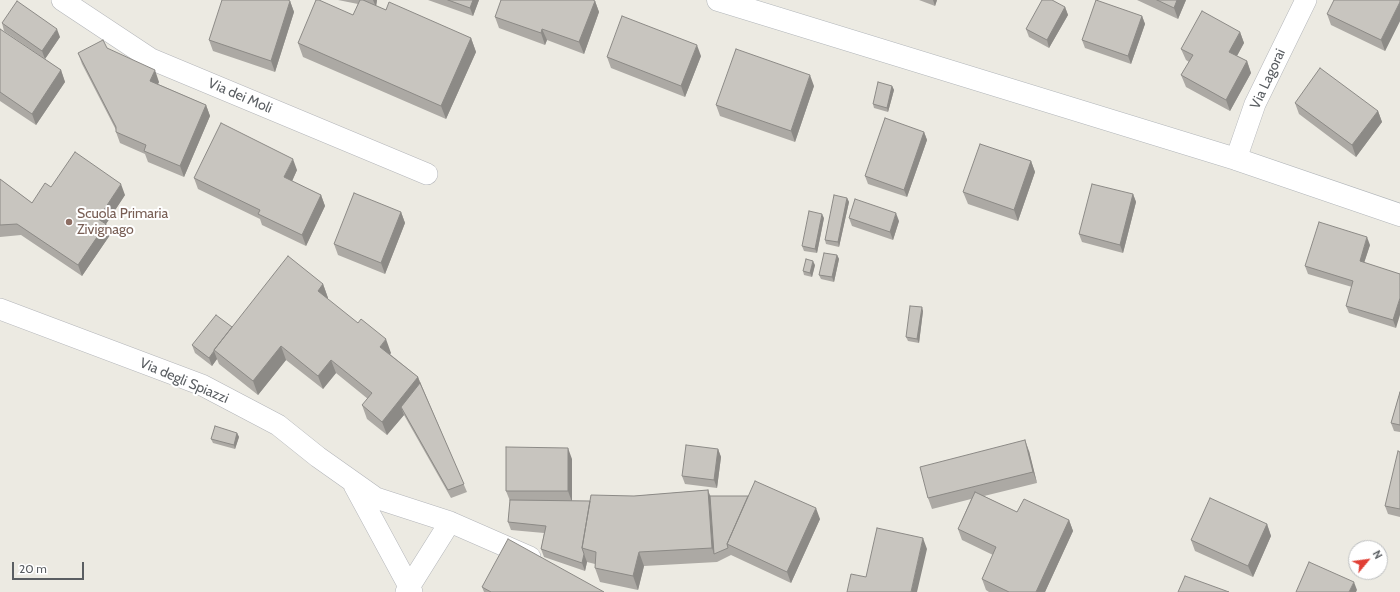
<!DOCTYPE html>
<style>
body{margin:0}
#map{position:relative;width:1400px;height:592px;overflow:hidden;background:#eceae2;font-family:Cabin,sans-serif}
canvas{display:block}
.north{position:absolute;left:1348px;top:540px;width:40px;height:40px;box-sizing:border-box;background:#fff;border:1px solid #bdbfc0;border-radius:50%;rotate:61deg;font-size:11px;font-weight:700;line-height:16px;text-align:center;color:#5a5e62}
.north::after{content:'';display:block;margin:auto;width:14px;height:18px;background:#e03f35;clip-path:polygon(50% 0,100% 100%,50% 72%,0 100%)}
.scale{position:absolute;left:12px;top:562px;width:72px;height:18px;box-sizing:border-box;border:2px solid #5a5e62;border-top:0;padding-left:5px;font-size:12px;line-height:14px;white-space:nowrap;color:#5a5e62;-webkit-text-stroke:3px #fff;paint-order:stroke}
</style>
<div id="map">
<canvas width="1400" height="592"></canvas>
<div class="north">N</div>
<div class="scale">20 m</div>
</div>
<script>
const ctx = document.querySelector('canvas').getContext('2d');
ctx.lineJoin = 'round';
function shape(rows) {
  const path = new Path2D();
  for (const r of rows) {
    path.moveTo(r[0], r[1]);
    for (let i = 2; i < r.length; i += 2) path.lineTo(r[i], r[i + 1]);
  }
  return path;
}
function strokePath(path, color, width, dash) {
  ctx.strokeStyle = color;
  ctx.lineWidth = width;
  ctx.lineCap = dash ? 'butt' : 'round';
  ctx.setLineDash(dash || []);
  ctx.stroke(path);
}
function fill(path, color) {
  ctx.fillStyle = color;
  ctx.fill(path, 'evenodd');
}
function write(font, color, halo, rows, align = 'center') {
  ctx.font = font + ' Cabin,sans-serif';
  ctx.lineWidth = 4;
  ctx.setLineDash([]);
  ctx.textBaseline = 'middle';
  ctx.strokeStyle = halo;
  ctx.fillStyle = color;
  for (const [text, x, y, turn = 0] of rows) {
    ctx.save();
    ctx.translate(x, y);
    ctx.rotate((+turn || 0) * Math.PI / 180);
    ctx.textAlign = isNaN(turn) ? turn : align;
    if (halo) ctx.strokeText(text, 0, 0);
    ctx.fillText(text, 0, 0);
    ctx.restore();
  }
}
const street = shape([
 [62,0,151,59,427,174],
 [1236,159,1255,104,1306,0],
 [0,309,202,385,278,425,318,457,376,498,450,522,406,592],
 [354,485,412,592],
 [450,522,530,557]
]);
const secondary = shape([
 [718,0,1236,159,1400,215]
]);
const wall = shape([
 [338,0,377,0,376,6,386,10,471,38,476,52,446,119,303,57,298,43,353,15,358,4],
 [428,0,479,0,473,16],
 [919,0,937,0,935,6],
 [1137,0,1186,0,1178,19],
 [1400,0,1400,21,1385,51,1331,25,1327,14],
 [290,1,294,12,275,72,213,51,209,40],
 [595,1,599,12,584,54,547,40,545,45,499,28,495,17],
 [1065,7,1068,15,1049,48,1029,37,1026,29],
 [1142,16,1145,24,1131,64,1085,48,1082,40],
 [2,23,60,37,45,59,4,31],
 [0,29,61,70,65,82,36,125,0,101],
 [1240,32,1244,43,1237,56,1247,61,1251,73,1230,111,1186,87,1181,75,1189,62,1186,60,1181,49],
 [107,48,159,82,158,84,206,105,210,116,184,177,148,162,145,154,120,143,116,132,116,130,82,64,78,53],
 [701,56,685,97,611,68,607,57],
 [814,86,795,142,720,116,716,105],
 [892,86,894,90,888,112,874,108,873,104],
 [1295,103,1378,111,1382,122,1356,157,1299,114],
 [924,132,927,140,907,197,868,184,865,176],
 [1031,161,1035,172,1018,221,968,204,963,192],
 [297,170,292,181,321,195,325,206,306,246,262,225,260,219,198,189,194,178],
 [0,179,32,203,51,187,125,195,106,224,110,235,82,276,21,235,0,237],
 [1133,194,1136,202,1123,253,1082,242,1079,234],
 [847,198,849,202,839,247,826,244,825,240],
 [401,212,405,223,385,274,338,255,334,244],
 [824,218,817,253,804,251,802,246],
 [849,218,899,221,893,240,852,226],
 [1370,245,1364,263,1400,274,1396,328,1349,313,1346,306,1352,287,1308,274,1305,266],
 [837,255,839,259,834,282,821,279,819,275],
 [815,265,812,277,804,275,803,271],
 [323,284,328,298,327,299,391,353,390,354,418,377,467,492,451,498,404,415,387,435,367,419,362,405,368,399,336,373,323,389,286,360,258,395,219,364,217,359,212,366,195,353,192,345,232,327],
 [923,311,919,343,908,341,906,337],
 [1400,392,1400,432,1394,431,1391,423],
 [237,433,239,437,235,449,213,443,211,439],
 [718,449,721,457,717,488,685,484,682,476],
 [1029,451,1037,483,984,496,1017,512,1069,520,1073,531,1045,592,989,592,986,590,982,579,993,555,962,540,958,529,971,499,932,509,928,498],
 [1400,452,1400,517,1388,514,1385,506],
 [572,459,572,501,590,501,634,496,708,490,710,496,820,519,791,583,731,555,717,562,644,566,638,590,600,582,595,568,595,564,587,562,585,571,544,557,541,549,544,533,511,530,508,522,510,501,506,491],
 [1267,524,1271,536,1253,577,1195,551,1191,540],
 [482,587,604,592,484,592]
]);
const shadedWall = shape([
 [373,0,377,0,376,7],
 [473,0,479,0,473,16,470,8],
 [933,0,937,0,935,6],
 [1177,0,1186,0,1178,19,1174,8],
 [290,1,294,12,275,72,271,61],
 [595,1,599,12,584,54,579,42],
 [1400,2,1400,21,1385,51,1381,40],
 [1065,7,1068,15,1049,48,1047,40],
 [1142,16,1145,24,1131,64,1128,56],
 [57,29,60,37,45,59,42,51],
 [542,29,547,40,545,45,541,33],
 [1240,32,1244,43,1233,63,1229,52],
 [471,38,476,52,446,119,441,106],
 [697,45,701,56,685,97,681,86],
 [1247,61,1251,73,1230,111,1226,100],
 [61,70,65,82,36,125,32,114],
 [155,70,159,82,154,92,150,81],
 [810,75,814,86,795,142,791,131],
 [892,86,894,90,888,112,887,108],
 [206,105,210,116,184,177,180,166],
 [1378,111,1382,122,1356,157,1352,145],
 [924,132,927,140,907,197,904,190],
 [293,159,297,170,289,188,284,177],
 [1031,161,1035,172,1018,221,1014,210],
 [121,184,125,195,106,224,110,235,82,276,78,265,98,219],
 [1133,194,1136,202,1123,253,1120,245],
 [321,195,325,206,306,246,302,235],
 [847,198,849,202,839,247,838,242],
 [401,212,405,223,385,274,381,263],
 [896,213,899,221,893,240,890,232],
 [822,214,824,218,817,253,815,249],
 [1367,237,1370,245,1362,269,1360,261],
 [837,255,839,259,834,282,832,277],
 [813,261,815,265,812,277,810,273],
 [323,284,328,298,323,305,318,291],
 [1400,298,1400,315,1396,328,1393,320],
 [922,307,923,311,919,343,917,339],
 [386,339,391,353,385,360,380,347],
 [281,346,286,360,258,395,253,381],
 [214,351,217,359,212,366,209,358],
 [331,360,336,373,323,389,318,376],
 [418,377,423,391,401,407,404,415,387,435,382,422],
 [237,433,239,437,235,449,234,445],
 [1025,440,1029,451,1037,483,1033,472],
 [568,448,572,459,572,502,568,491],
 [718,449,721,457,717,488,714,480],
 [708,490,713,504,714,554,712,548],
 [816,508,820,519,791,583,787,572],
 [1069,520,1073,531,1045,592,1036,592],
 [1267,524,1271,536,1253,577,1248,566],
 [923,538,927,549,917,592,911,592],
 [639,552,644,566,638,590,633,576],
 [584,554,587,562,585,571,582,563],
 [1354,582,1357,590,1356,592,1349,592]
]);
const building = shape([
 [222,0,288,0,290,1,271,61,209,40,222,0],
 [316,0,319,0,353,15,360,0,363,0,386,10,389,2,471,38,441,106,298,43,316,0],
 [448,0,473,0,470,8,448,0],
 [501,0,593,0,595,1,579,42,542,29,541,33,495,17,501,0],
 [1042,0,1052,0,1065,7,1047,40,1026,29,1042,0],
 [1096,0,1142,16,1128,56,1082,40,1096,0],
 [1157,0,1177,0,1174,8,1157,0],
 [1334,0,1400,0,1400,2,1381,40,1327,14,1334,0],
 [17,1,57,29,42,51,2,23,17,1],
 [1202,11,1240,32,1229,52,1247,61,1226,100,1181,75,1193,55,1181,49,1202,11],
 [622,16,697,45,681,86,607,57,622,16],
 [0,29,61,70,32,114,0,92,0,29],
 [103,40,107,48,155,70,150,81,206,105,180,166,144,151,146,145,116,132,116,127,78,53,103,40],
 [736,49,810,75,791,131,716,105,736,49],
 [1320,68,1378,111,1352,145,1295,103,1320,68],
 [878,82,892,86,887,108,873,104,878,82],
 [885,118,924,132,904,190,865,176,885,118],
 [221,123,293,159,284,177,321,195,302,235,258,214,260,210,194,178,221,123],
 [980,144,1031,161,1014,210,963,192,980,144],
 [75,152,121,184,98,219,106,224,78,265,17,224,0,225,0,179,32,203,45,183,51,187,75,152],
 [1092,184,1133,194,1120,245,1079,234,1092,184],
 [354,193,401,212,381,263,334,244,354,193],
 [834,195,847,198,838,242,825,240,834,195],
 [855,199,896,213,890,232,849,218,855,199],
 [809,211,822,214,815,249,802,246,809,211],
 [1319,222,1367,237,1360,261,1400,274,1400,298,1393,320,1346,306,1353,281,1305,266,1319,222],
 [824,253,837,255,832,277,819,275,824,253],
 [288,256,323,284,318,291,358,323,361,319,386,339,380,347,418,377,382,422,362,405,372,393,331,360,318,376,281,346,253,381,214,350,288,256],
 [806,259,813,261,810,273,803,271,806,259],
 [910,306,922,307,917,339,906,337,910,306],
 [216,315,232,327,214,350,214,351,209,358,192,345,216,315],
 [420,383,464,484,448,490,401,407,420,383],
 [1400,392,1400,425,1391,423,1400,392],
 [215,426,237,433,234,445,211,439,215,426],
 [1025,440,1033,472,928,498,920,467,1025,440],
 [686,445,718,449,714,480,682,476,686,445],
 [506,447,568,448,568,491,506,491,506,447],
 [1398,451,1400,452,1400,509,1385,506,1398,451],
 [755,481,816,508,787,572,727,544,755,481],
 [708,490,712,548,639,552,633,576,595,568,596,552,582,548,591,495,634,496,708,490],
 [975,492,1017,512,1024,499,1069,520,1036,592,1009,592,982,579,996,547,958,529,975,492],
 [710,496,748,496,727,544,728,548,714,554,710,496],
 [1210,498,1267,524,1248,566,1191,540,1210,498],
 [510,500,590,501,582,548,584,554,582,563,541,549,546,526,508,522,510,500],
 [877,528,923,538,911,592,847,592,851,574,866,577,877,528],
 [508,539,604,592,491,592,482,587,508,539],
 [1309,562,1354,582,1349,592,1296,592,1309,562],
 [1185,576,1229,592,1178,592,1185,576]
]);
const markers = [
 [69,222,4,"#8d6e63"]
];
const streetNames = [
 ["Via Lagorai",1268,79,-65],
 ["Via dei Moli",240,96,23],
 ["Via degli Spiazzi",184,381,23]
];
const educationNames = [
 ["Scuola Primaria",77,214],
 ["Zivignago",77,230]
];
strokePath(street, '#b3b5b9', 22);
strokePath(secondary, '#b1b5b9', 23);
strokePath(street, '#fff', 21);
strokePath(secondary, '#fff', 22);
fill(wall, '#aca9a4');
fill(shadedWall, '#8c8a86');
fill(building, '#c8c5bf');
strokePath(building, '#8c8a86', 1);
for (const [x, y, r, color] of markers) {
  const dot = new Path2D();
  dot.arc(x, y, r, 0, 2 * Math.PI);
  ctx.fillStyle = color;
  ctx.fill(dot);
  strokePath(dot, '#fff', 1.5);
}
write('14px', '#5a5e62', '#fff', streetNames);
write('14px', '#785e54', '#fff', educationNames, 'left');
</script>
